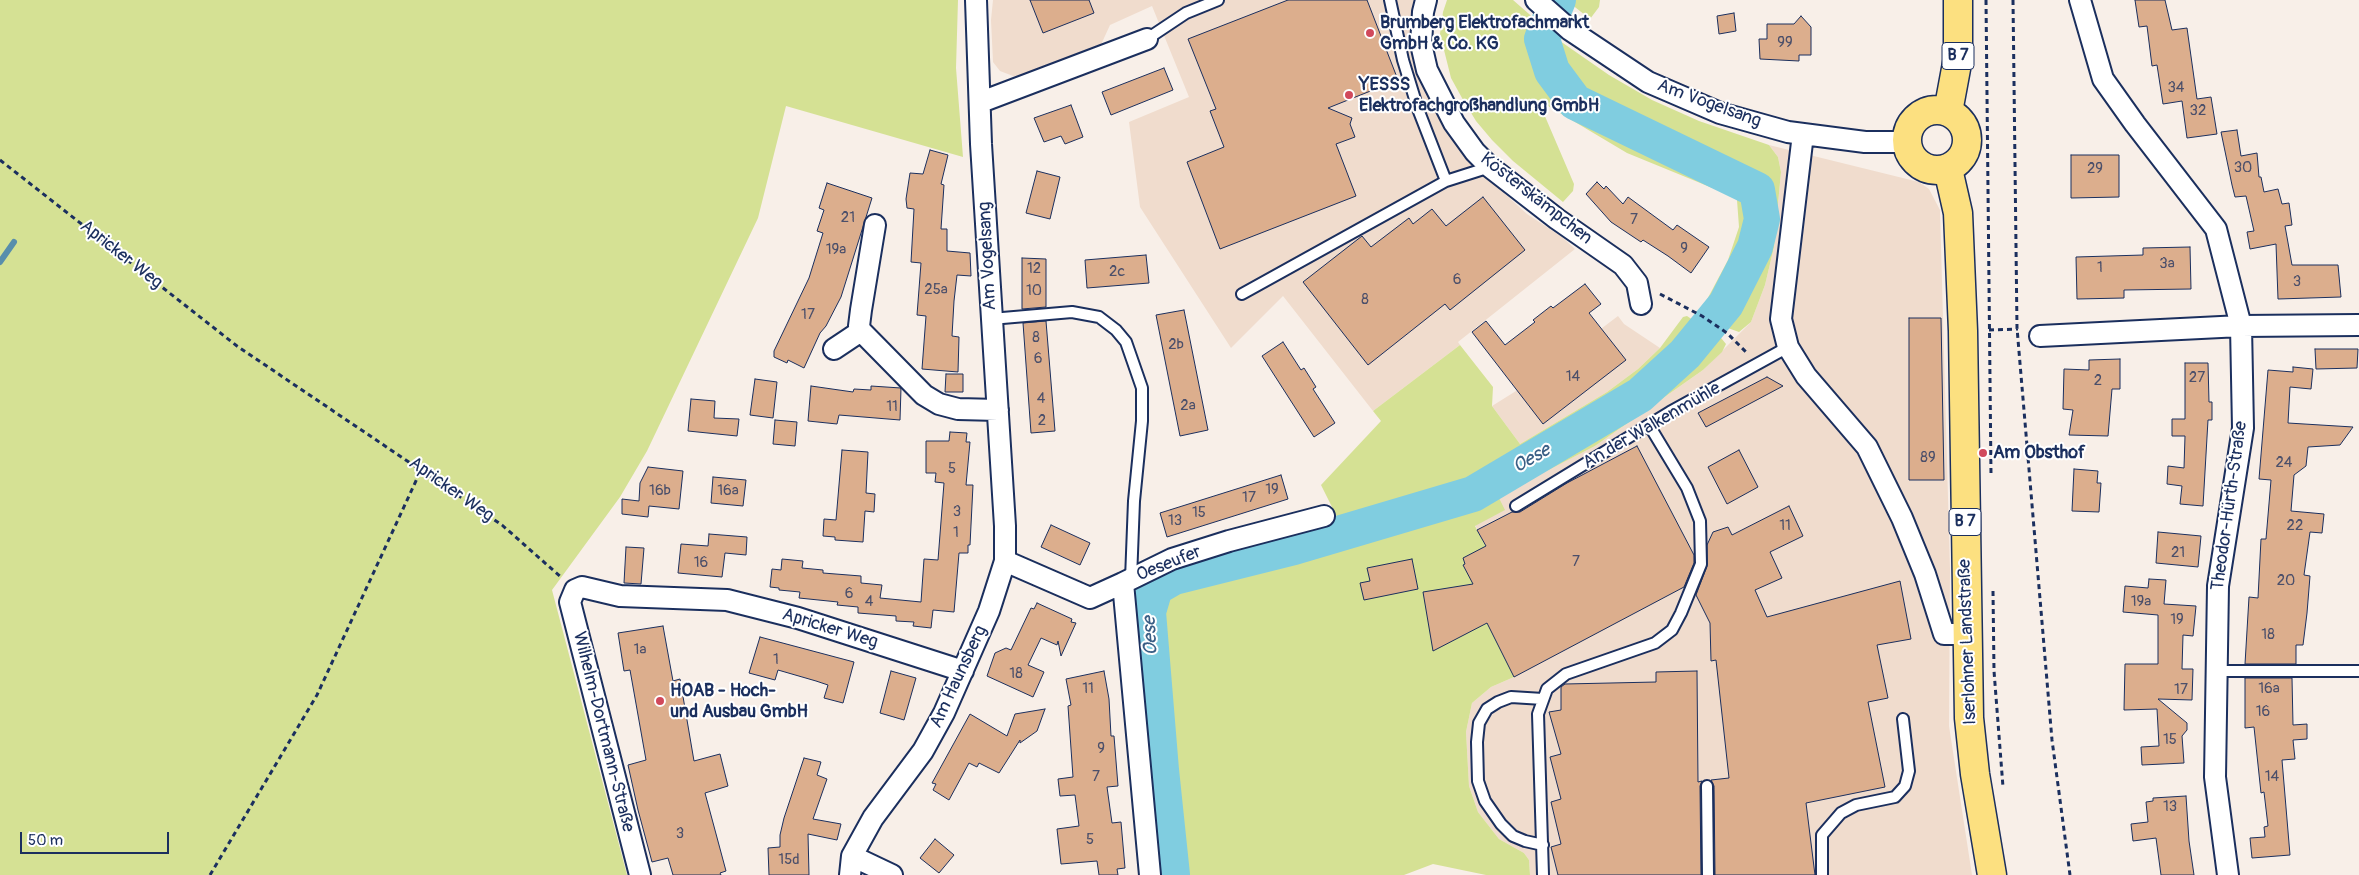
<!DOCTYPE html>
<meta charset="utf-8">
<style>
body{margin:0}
#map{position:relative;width:2359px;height:875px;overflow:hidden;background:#f8efe8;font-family:Pangolin,sans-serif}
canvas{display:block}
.scale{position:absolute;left:20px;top:832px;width:149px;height:22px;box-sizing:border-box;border:2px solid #1b2f5e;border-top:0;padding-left:6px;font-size:15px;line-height:18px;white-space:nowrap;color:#1b2f5e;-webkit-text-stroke:4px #fff;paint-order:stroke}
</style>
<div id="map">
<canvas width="2359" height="875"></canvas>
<div class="scale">50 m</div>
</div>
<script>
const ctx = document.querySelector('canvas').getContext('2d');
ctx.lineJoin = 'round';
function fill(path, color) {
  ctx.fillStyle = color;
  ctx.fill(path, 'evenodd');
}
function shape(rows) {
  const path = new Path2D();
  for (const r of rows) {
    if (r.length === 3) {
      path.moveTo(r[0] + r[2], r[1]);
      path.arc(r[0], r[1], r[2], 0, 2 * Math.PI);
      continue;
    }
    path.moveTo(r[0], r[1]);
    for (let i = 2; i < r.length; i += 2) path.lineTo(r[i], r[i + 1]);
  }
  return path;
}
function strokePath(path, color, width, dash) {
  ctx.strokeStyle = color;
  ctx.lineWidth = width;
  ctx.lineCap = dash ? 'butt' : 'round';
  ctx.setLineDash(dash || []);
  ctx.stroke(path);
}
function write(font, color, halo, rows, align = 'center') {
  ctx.font = font + ' Pangolin,sans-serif';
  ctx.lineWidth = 4;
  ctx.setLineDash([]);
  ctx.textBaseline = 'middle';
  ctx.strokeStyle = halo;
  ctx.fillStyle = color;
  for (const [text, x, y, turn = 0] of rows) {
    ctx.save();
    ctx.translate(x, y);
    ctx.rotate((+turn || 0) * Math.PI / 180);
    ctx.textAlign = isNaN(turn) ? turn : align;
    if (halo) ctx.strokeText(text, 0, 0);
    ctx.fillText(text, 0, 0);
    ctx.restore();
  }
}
const built = shape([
 [993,0,1416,0,1412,17,1412,42,1416,65,1442,122,1459,147,1483,174,1527,214,1562,237,1575,249,1458,342,1460,345,1373,411,1283,296,1231,348,1140,207,1129,122,1189,97,1152,6,1110,25,1099,49,1024,77,1013,76,1000,71,993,62,991,20],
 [1769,145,1919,182,1929,189,1940,210,1950,569,1949,726,1972,875,1530,875,1529,860,1524,853,1499,839,1478,812,1469,786,1466,732,1472,703,1491,687,1514,677,1517,607,1475,525,1504,510,1497,496,1595,446,1703,370,1751,322,1765,285,1774,247,1781,172,1778,157],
 [1618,316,1624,324,1660,348,1638,369,1607,392,1520,444,1492,406,1532,381]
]);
const green = shape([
 [0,0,958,0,956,68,963,157,786,106,758,218,647,451,620,497,552,590,627,875,0,875],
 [1447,0,1513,0,1560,41,1609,75,1652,100,1699,121,1769,145,1778,157,1781,172,1774,247,1765,285,1751,322,1739,332,1725,327,1702,309,1728,260,1739,227,1737,200,1732,196,1627,153,1538,100,1574,184,1573,191,1563,202,1513,161,1492,140,1476,121,1462,98,1451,78,1440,34,1443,12],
 [1566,0,1600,0,1599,7,1590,19],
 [1687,316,1696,322,1668,358,1617,398,1559,433,1479,477,1405,503,1339,521,1321,485,1381,421,1373,411,1460,345,1493,387,1492,406,1520,444,1607,392,1638,369,1660,348,1683,317],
 [1717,333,1726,344,1722,352,1703,370,1595,446,1498,496,1505,510,1475,526,1518,607,1514,677,1491,687,1472,703,1466,732,1469,786,1478,812,1499,839,1524,853,1529,860,1530,875,1486,875,1433,864,1404,875,1187,875,1162,608,1162,602,1165,597,1218,572,1328,548,1422,522,1489,495,1577,448,1652,400,1679,376]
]);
const stream = shape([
 [0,262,14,242]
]);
const river = shape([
 [1172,875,1161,770,1148,612,1155,588,1174,577,1294,547,1473,494,1640,395,1685,354,1726,304,1755,247,1762,219,1757,190,1575,102,1552,71,1542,39,1558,0]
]);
const building = shape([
 [1030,0,1089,0,1094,13,1043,33,1030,0],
 [1288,0,1367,0,1398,80,1328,108,1352,118,1350,124,1355,137,1336,144,1356,196,1220,249,1187,162,1224,147,1210,111,1216,109,1188,39,1288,0],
 [2135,0,2165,0,2172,30,2187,28,2197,99,2211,97,2217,134,2187,138,2182,101,2163,104,2157,65,2152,66,2147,26,2139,27,2135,0],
 [1734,13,1736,31,1719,34,1717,16,1734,13],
 [1801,16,1811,27,1811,55,1799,55,1799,61,1760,59,1759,39,1767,39,1767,24,1794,24,1801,16],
 [1164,68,1173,90,1111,115,1102,92,1164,68],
 [1071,105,1083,137,1065,144,1061,136,1044,142,1034,118,1071,105],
 [2237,130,2241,156,2257,153,2259,177,2261,177,2264,192,2278,189,2282,204,2289,203,2292,225,2285,226,2292,265,2338,265,2341,297,2278,299,2276,244,2250,249,2247,232,2254,231,2246,196,2235,197,2232,185,2221,132,2237,130],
 [930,150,948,155,941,184,944,185,941,229,947,229,947,251,970,253,971,276,957,275,954,301,952,336,959,337,958,372,922,369,926,316,917,315,921,263,911,262,914,209,907,208,906,199,910,173,923,174,930,150],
 [2071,155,2119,155,2119,197,2071,198,2071,155],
 [1037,171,1060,177,1050,219,1026,213,1037,171],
 [1597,182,1604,189,1606,186,1623,204,1628,197,1673,230,1677,225,1709,247,1691,273,1668,256,1643,240,1641,242,1611,222,1586,194,1597,182],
 [827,183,872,198,841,297,826,326,820,333,804,368,788,360,787,363,774,357,774,351,809,278,823,233,817,231,824,210,819,208,827,183],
 [1483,197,1525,250,1450,310,1445,304,1368,365,1303,282,1362,236,1371,247,1409,218,1413,224,1432,209,1446,226,1483,197],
 [2190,247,2191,289,2124,290,2124,298,2077,299,2076,257,2143,255,2143,248,2190,247],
 [1146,255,1149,283,1087,288,1085,260,1146,255],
 [1022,258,1046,259,1046,307,1022,309,1022,258],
 [1585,284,1601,304,1589,313,1626,360,1543,424,1472,332,1486,321,1505,345,1535,322,1533,320,1551,306,1553,308,1585,284],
 [1184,310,1208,430,1180,436,1156,315,1184,310],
 [1909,318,1941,318,1944,480,1909,480,1909,318],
 [1046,321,1055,431,1031,433,1023,323,1046,321],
 [1283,342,1301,370,1304,368,1316,387,1313,389,1335,423,1314,437,1262,356,1283,342],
 [2315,349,2358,349,2357,368,2316,369,2315,349],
 [2120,359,2120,389,2112,389,2108,436,2069,435,2073,410,2063,409,2064,369,2089,370,2089,360,2120,359],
 [2185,363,2208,363,2209,402,2212,402,2212,420,2208,420,2203,506,2180,504,2182,486,2167,484,2168,466,2184,468,2185,436,2172,436,2172,419,2185,419,2185,363],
 [2293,367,2313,369,2311,389,2290,387,2288,423,2353,427,2340,445,2308,447,2306,466,2294,475,2291,511,2324,514,2322,533,2310,532,2304,575,2310,576,2307,613,2303,645,2296,645,2296,664,2245,664,2249,597,2258,598,2261,539,2266,539,2271,480,2259,479,2268,370,2293,372,2293,367],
 [946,374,963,374,963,392,945,392,946,374],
 [1767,377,1783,386,1706,427,1698,413,1767,377],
 [755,379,777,382,773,418,750,415,755,379],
 [811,386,853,392,854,389,871,390,871,386,901,388,900,420,839,415,837,424,808,421,811,386],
 [691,399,715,401,714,418,739,419,737,436,688,431,691,399],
 [775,420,797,422,795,446,773,444,775,420],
 [950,432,967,433,966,442,970,442,966,485,973,485,970,545,968,545,968,553,959,553,954,612,933,610,931,628,913,626,914,622,896,621,896,616,858,613,858,607,837,605,838,602,799,598,800,592,779,590,779,588,770,587,772,569,781,570,782,559,803,561,802,568,823,570,823,573,861,576,861,583,882,585,880,598,921,602,924,559,938,560,944,483,935,482,936,473,926,473,926,441,949,441,950,432],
 [1637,446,1694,555,1694,563,1684,587,1514,677,1487,623,1433,651,1423,592,1473,584,1463,565,1465,564,1463,558,1486,546,1477,530,1512,512,1520,512,1567,483,1637,446],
 [842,450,868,452,866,493,875,494,874,512,865,511,863,542,835,540,835,537,823,536,824,519,836,520,842,450],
 [1739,450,1758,487,1727,504,1708,467,1739,450],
 [648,467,683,471,679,509,649,506,648,517,622,514,622,499,639,501,640,483,648,467],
 [2074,469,2098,471,2097,483,2101,483,2099,512,2072,511,2074,469],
 [1281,475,1288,499,1167,537,1160,513,1281,475],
 [713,477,746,480,743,506,711,503,713,477],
 [1789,506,1803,536,1770,552,1782,578,1755,590,1767,617,1900,581,1911,639,1877,645,1888,698,1868,702,1885,787,1806,803,1815,875,1715,875,1714,786,1711,780,1729,778,1716,660,1711,661,1710,623,1696,595,1707,566,1707,545,1713,532,1728,527,1732,535,1789,506],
 [1051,525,1090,543,1080,565,1041,547,1051,525],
 [2158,532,2201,536,2198,567,2156,563,2158,532],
 [709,534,747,537,746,555,725,553,722,577,678,573,681,544,708,546,709,534],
 [626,547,644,548,641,584,624,583,626,547],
 [1412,559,1418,589,1364,600,1360,583,1370,581,1367,568,1412,559],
 [2149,579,2166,580,2164,604,2196,606,2193,636,2183,635,2182,669,2193,669,2192,700,2158,699,2187,723,2187,730,2182,736,2184,763,2142,765,2141,747,2159,746,2157,709,2124,710,2125,664,2158,664,2158,615,2123,612,2125,586,2148,588,2149,579],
 [1037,603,1072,619,1071,622,1076,623,1061,656,1058,641,1057,645,1041,638,1028,665,1044,672,1033,697,987,676,995,653,1006,648,1011,650,1031,608,1034,609,1037,603],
 [663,626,673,681,680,679,694,761,720,754,728,786,705,793,726,871,720,873,721,875,673,875,668,858,652,862,638,810,628,765,646,760,630,670,624,671,618,633,663,626],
 [760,637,854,662,843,703,824,698,828,685,816,681,778,670,775,680,749,673,760,637],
 [891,671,916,678,904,720,880,713,891,671],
 [1104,671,1109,699,1111,736,1114,736,1118,786,1107,787,1112,823,1121,822,1125,868,1117,869,1118,875,1099,875,1097,861,1061,864,1057,829,1079,826,1075,795,1060,796,1058,779,1073,777,1068,706,1071,705,1066,679,1104,671],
 [1697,671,1698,782,1702,781,1700,786,1701,875,1558,875,1551,847,1561,844,1551,802,1561,799,1550,757,1561,754,1549,712,1561,710,1561,687,1565,684,1656,682,1656,672,1697,671],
 [2245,678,2292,678,2293,725,2307,724,2307,739,2293,740,2295,759,2282,760,2290,855,2252,858,2250,838,2265,837,2264,827,2268,826,2264,792,2261,793,2254,727,2245,728,2245,678],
 [1045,709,1037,731,1020,743,1020,740,999,773,979,763,977,767,969,763,949,800,933,790,936,784,932,783,970,714,1007,736,1015,714,1045,709],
 [804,758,821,762,817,775,827,779,813,819,841,824,837,840,808,834,809,875,769,875,768,848,780,847,780,835,784,818,804,758],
 [2186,796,2189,841,2194,875,2161,875,2156,838,2133,841,2131,824,2148,822,2146,802,2153,801,2153,798,2186,796],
 [935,839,954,855,939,873,920,858,935,839]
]);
const path = shape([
 [1986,0,1991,474],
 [2013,0,2017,328,2052,740,2070,875],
 [0,160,237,346,502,525,562,578],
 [1660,294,1702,316,1727,333,1747,353],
 [1989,330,2018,329],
 [1993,591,1994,671,2003,787],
 [210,875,317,695,421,470]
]);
const service = shape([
 [1390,0,1403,60,1418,109,1446,181],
 [1147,39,1186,13,1218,0],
 [1242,294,1446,181,1490,167],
 [991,319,1072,312,1099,317,1116,330,1126,342,1142,388,1142,421,1134,501,1131,579],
 [1516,506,1670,412,1788,347],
 [2217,671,2359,671],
 [1707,786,1708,875],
 [1543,845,1525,841,1513,836,1501,824,1485,801,1478,781,1477,742,1479,723,1487,709,1498,702,1511,697,1543,699],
 [1543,875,1538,714,1547,689,1566,674,1655,643,1672,630,1681,613,1701,564,1700,521,1687,488,1649,425],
 [1822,875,1822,835,1841,813,1856,805,1895,797,1905,786,1909,771,1903,719]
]);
const minor = shape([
 [1426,0,1423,12,1421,44,1427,70,1454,123,1475,152,1490,167,1557,219,1623,265,1637,283,1641,304],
 [1536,0,1570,30,1648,82,1720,113,1788,132,1865,142,1907,142],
 [2080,0,2103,79,2135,124,2216,229,2241,326,2243,428,2218,586,2215,777,2228,875],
 [981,102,1147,39],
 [1803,134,1781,319,1788,347,1806,376,1867,447,1902,518,1925,574,1944,634,1967,634],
 [875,225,861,310,859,326,861,331,924,395,939,404,958,409,998,410],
 [2040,336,2241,326,2359,325],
 [834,349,861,331],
 [1005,561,1090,598,1123,583],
 [640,875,570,602,575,590,582,587,620,596,727,600,798,618,963,671],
 [850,875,852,856],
 [892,875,852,856,873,818,923,751,944,713,989,611,1005,561,1005,526,981,144,976,0],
 [1150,875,1123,583,1172,559,1229,541,1324,516]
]);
const primary = shape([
 [1937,140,30],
 [1948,112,1958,58,1958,0],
 [1948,169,1958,213,1963,331,1969,718,1975,774,1992,875]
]);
const markers = [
 [1370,33,5,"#d1495b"],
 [1349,95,5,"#d1495b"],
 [1983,453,5,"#d1495b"],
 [660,701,5,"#d1495b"]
];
const numberNames = [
 ["99",1785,43],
 ["34",2176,88],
 ["32",2198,111],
 ["30",2243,168],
 ["29",2095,169],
 ["21",848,218],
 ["7",1634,220],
 ["9",1684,249],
 ["19a",836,250],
 ["3a",2167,264],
 ["1",2100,268],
 ["12",1034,269],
 ["2c",1117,272],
 ["6",1457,280],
 ["3",2297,282],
 ["25a",936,290],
 ["10",1034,291],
 ["8",1365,300],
 ["17",808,315],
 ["8",1036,338],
 ["2b",1176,345],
 ["6",1038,359],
 ["14",1573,377],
 ["27",2197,378],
 ["2",2098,381],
 ["4",1041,399],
 ["2a",1188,406],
 ["11",892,407],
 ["2",1042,421],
 ["89",1928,458],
 ["24",2284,463],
 ["5",952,469],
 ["19",1272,490],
 ["16b",660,491],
 ["16a",728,491],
 ["17",1249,498],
 ["3",957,512],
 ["15",1199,513],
 ["13",1175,521],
 ["11",1785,526],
 ["22",2295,526],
 ["1",956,533],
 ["21",2178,553],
 ["7",1576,562],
 ["16",701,563],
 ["20",2286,581],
 ["6",849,594],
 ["4",869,602],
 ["19a",2141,602],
 ["19",2177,620],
 ["18",2268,635],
 ["1a",640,650],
 ["1",776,660],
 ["18",1016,674],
 ["11",1088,689],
 ["16a",2269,689],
 ["17",2181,690],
 ["16",2263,712],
 ["15",2170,740],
 ["9",1101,749],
 ["7",1096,777],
 ["14",2272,777],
 ["13",2170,807],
 ["3",680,834],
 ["5",1090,840],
 ["15d",789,860]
];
const shields = [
 [1958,56,32],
 [1965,522,32]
];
const shieldNames = [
 ["B 7",1958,56],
 ["B 7",1965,522]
];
const poiNames = [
 ["Brumberg Elektrofachmarkt",1380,23],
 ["GmbH & Co. KG",1380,44],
 ["YESSS",1359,85],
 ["Elektrofachgroßhandlung GmbH",1359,106],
 ["Am Obsthof",1993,453],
 ["HOAB - Hoch-",670,691],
 ["und Ausbau GmbH",670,712]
];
const streetNames = [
 ["Am Vogelsang",1709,104,20],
 ["Kösterskämpchen",1536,199,38],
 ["Apricker Weg",121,255,38],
 ["Am Vogelsang",988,256,-93],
 ["An der Walkenmühle",1652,426,-30],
 ["Apricker Weg",451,490,35],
 ["Theodor-Hürth-Straße",2230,506,-82],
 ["Oeseufer",1169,564,-22],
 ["Apricker Weg",830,629,17],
 ["Iserlohner Landstraße",1968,642,-92],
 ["Am Haunsberg",959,677,-65],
 ["Wilhelm-Dortmann-Straße",603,732,76]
];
const waterNames = [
 ["Oese",1532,459,-30],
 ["Oese",1151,636,-93]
];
fill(built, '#f0dccd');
fill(green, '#d5e194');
strokePath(stream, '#588eac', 6);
strokePath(river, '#80cde0', 36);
fill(building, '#dcae8d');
strokePath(building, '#1b2f5e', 1);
strokePath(service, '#1b2f5e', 14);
strokePath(minor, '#1b2f5e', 24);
strokePath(primary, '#1b2f5e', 31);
strokePath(path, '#1b2f5e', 3, [5, 4]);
strokePath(service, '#fff', 10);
strokePath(minor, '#fff', 20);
strokePath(primary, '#fce080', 28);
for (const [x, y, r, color] of markers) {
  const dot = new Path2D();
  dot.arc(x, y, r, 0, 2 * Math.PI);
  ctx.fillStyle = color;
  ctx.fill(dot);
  strokePath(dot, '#fff', 2);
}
write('15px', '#4b4f6a', null, numberNames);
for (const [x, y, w] of shields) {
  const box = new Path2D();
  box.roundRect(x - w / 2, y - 13.5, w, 27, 4);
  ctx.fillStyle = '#fff';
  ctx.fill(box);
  strokePath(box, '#1b2f5e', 1);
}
write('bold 16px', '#1b2f5e', null, shieldNames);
write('bold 18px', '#1b2f5e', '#fff', poiNames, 'left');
write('18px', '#1b2f5e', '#fff', streetNames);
write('italic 19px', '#395e85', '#fff', waterNames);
</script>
